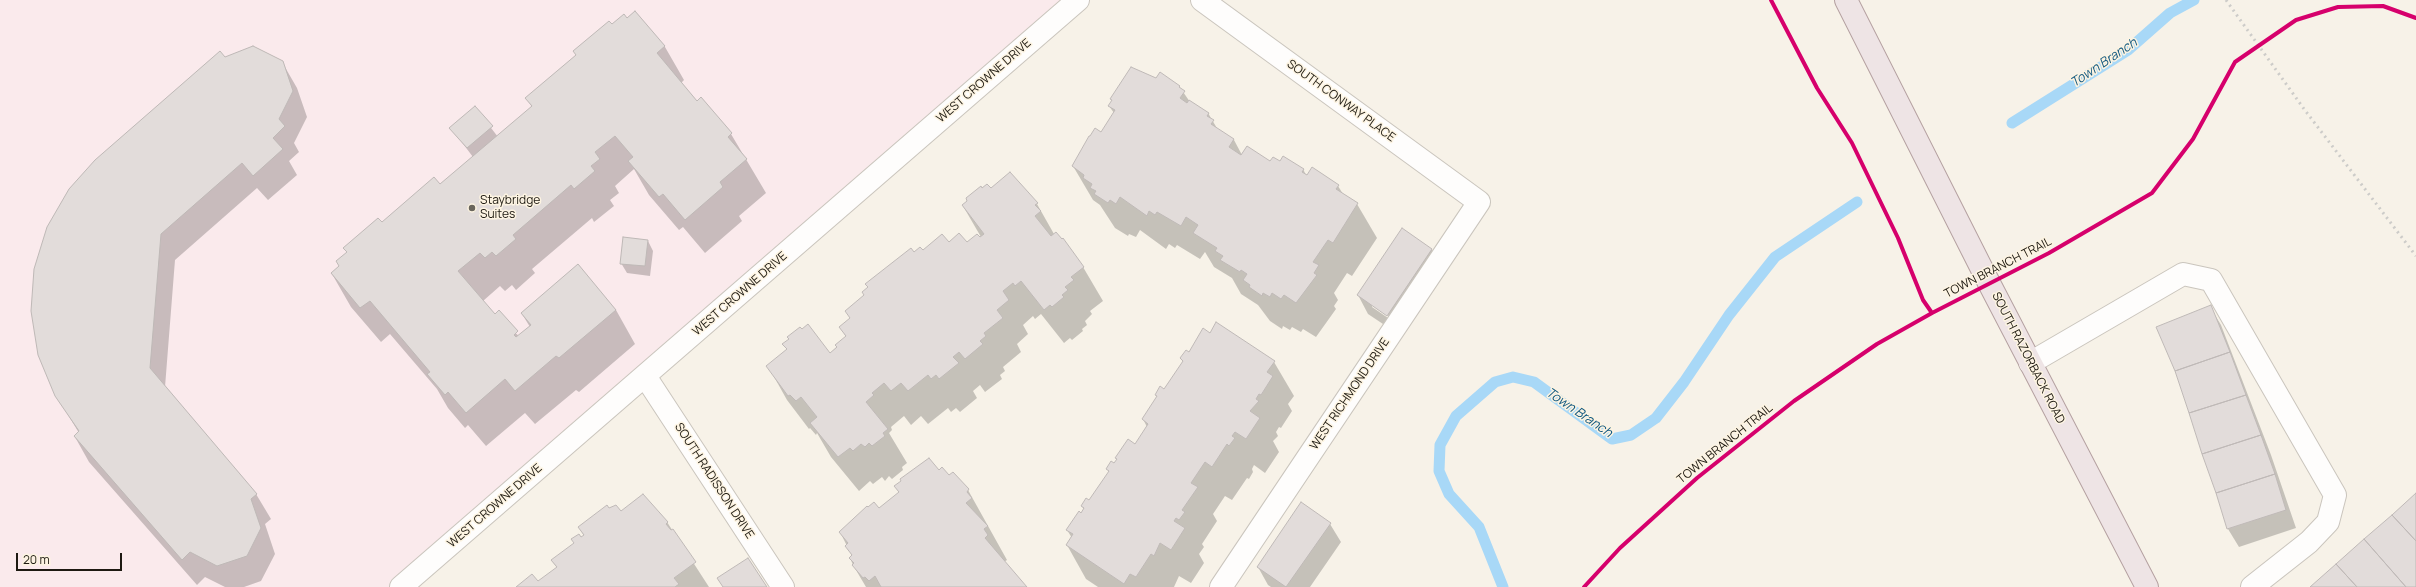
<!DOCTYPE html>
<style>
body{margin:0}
#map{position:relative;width:2416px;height:587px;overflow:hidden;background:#f7f2e8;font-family:Manrope,sans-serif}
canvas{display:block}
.scale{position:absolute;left:16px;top:553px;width:106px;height:18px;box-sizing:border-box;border:2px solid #1d1911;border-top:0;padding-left:5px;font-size:12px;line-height:14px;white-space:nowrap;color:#1d1911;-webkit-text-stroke:3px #fdf4e2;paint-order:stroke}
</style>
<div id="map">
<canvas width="2416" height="587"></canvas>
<div class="scale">20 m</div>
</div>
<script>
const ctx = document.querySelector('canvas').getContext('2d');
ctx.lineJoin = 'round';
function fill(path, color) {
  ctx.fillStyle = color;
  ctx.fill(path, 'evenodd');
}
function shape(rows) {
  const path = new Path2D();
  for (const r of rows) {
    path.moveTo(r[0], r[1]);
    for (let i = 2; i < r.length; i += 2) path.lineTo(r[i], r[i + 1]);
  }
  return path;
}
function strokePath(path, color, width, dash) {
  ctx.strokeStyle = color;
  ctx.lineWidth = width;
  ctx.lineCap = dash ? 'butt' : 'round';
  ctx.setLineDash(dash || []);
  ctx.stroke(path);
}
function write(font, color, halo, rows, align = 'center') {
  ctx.font = font + ' Manrope,sans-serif';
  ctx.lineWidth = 3;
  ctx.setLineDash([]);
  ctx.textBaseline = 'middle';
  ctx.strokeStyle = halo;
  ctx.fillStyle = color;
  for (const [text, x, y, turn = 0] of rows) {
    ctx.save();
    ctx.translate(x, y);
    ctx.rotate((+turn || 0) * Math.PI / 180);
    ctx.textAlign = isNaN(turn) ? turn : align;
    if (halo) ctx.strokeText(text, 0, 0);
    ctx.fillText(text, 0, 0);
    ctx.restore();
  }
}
const commercial = shape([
 [0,0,1078,0,401,587,0,587]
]);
const shadow = shape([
 [635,12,665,47,684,80,681,83,697,103,731,134,766,193,739,216,742,221,705,253,683,227,679,230,649,195,634,169,615,186,619,193,610,200,614,206,594,222,592,218,532,269,535,273,516,290,512,285,505,291,500,286,483,301,495,316,519,336,530,327,522,314,616,310,635,344,579,392,576,390,535,424,525,413,486,446,468,425,465,428,448,408,437,389,390,334,381,342,351,307,332,274,340,267,347,253,345,248,440,185,473,157,451,128,475,107,498,137,532,107,526,98,612,25,627,19],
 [225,58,282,62,297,88,307,117,294,143,299,152,289,161,297,175,268,200,257,188,175,260,165,387,256,494,271,519,265,524,275,554,261,581,244,587,225,587,205,577,197,585,89,462,75,437,79,433,56,395],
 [1156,79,1179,86,1190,102,1208,113,1218,130,1234,140,1242,155,1303,169,1307,177,1338,186,1343,194,1357,204,1377,238,1352,276,1347,273,1334,293,1338,300,1334,306,1336,309,1316,337,1303,329,1301,332,1292,327,1290,330,1283,326,1282,329,1270,321,1258,305,1241,294,1232,278,1214,267,1205,252,1200,259,1177,245,1175,248,1169,244,1166,249,1140,230,1136,237,1129,234,1128,236,1115,228,1100,205,1093,200,1073,166,1101,134,1114,113,1109,106],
 [1010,174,1037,204,1054,234,1083,267,1103,301,1090,311,1092,314,1085,321,1087,325,1082,329,1083,331,1072,340,1070,338,1064,343,1041,314,1035,319,1033,316,1023,325,1028,334,1017,344,1021,352,1003,367,1005,371,1000,375,1002,379,985,392,980,385,973,391,977,398,960,412,956,408,951,412,948,408,928,424,921,416,911,425,904,416,891,427,892,430,889,433,907,463,902,467,903,470,892,479,889,476,885,481,882,477,873,484,870,481,859,491,831,457,817,433,816,435,810,428,809,429,787,400,768,366,787,350,784,344,830,354,846,337,840,327,851,319,846,311,914,254,948,243,967,244,981,237,963,206,991,189],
 [1402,230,1432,250,1442,268,1398,334,1368,314,1358,295],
 [1372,305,1392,318,1391,320,1372,307],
 [648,241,653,251,650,276,627,273,621,263],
 [2210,307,2221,325,2271,455,2296,528,2239,547,2228,529],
 [1211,334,1274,362,1294,396,1288,404,1292,411,1281,428,1279,427,1276,432,1278,436,1273,441,1279,452,1265,473,1254,465,1252,469,1253,472,1249,479,1247,478,1232,500,1225,496,1213,514,1217,521,1202,544,1204,547,1199,554,1204,563,1191,583,1179,576,1174,587,1098,587,1086,579,1067,545,1072,538,1067,530,1084,510,1082,506,1090,502,1109,472,1107,469,1114,464,1117,460,1116,458,1135,445,1147,427,1143,419,1157,397,1156,395,1164,391,1183,362,1181,359],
 [939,471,968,490,1007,560,1004,562,1025,587,866,587,853,565,850,558,852,556,840,532,879,509,899,493,895,486],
 [609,509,667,522,709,587,518,587,537,583,557,568,552,561,584,536,579,527],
 [1330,524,1341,542,1310,587,1271,587,1268,585,1258,567]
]);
const stream = shape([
 [2012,123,2128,50,2170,13,2194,0],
 [1503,587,1479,527,1449,494,1439,471,1440,445,1456,416,1495,382,1513,377,1534,382,1612,439,1631,435,1656,418,1684,382,1729,315,1775,257,1857,202]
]);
const building = shape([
 [635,11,665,46,657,53,697,101,701,97,732,133,728,137,747,159,720,182,723,187,685,220,663,194,659,197,628,161,633,157,615,136,595,152,600,159,591,166,595,171,574,189,571,185,513,235,516,239,496,256,492,252,485,258,480,253,458,271,495,314,499,310,518,331,514,335,516,337,531,325,521,313,578,264,616,310,559,358,556,356,515,391,505,379,466,413,448,392,445,395,427,374,430,372,370,301,360,308,331,273,339,266,336,261,347,252,343,248,378,218,382,222,434,177,440,184,532,106,525,98,576,55,573,51,609,21,612,24,624,14,627,18,635,11],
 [253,46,283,61,293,91,279,119,285,126,273,138,283,149,253,176,242,163,161,234,150,368,257,494,251,499,261,528,247,556,217,566,190,552,182,560,74,436,79,431,55,396,38,355,31,311,34,269,47,227,69,189,95,160,220,51,225,57,253,46],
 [1131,67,1156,78,1160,72,1180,86,1179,87,1185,91,1180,98,1187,103,1189,100,1209,113,1207,116,1214,120,1211,124,1234,139,1229,147,1241,155,1247,146,1270,161,1273,157,1280,161,1283,156,1304,169,1302,172,1307,175,1312,167,1339,185,1336,189,1358,203,1333,243,1328,240,1313,262,1319,265,1314,273,1317,275,1296,303,1284,295,1281,299,1272,293,1270,297,1263,293,1262,296,1249,287,1250,285,1243,280,1247,274,1241,270,1240,272,1220,260,1223,256,1215,251,1217,248,1193,233,1198,225,1186,217,1181,226,1157,212,1155,215,1149,211,1147,216,1120,197,1116,204,1110,200,1108,203,1094,194,1096,191,1090,188,1092,184,1083,178,1084,175,1072,166,1089,136,1090,136,1095,128,1101,132,1115,110,1108,106,1112,100,1110,99,1131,67],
 [475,106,493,126,467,148,449,128,475,106],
 [1010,172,1038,203,1035,205,1041,211,1035,216,1051,236,1056,232,1062,239,1063,238,1084,267,1071,277,1074,280,1065,287,1068,290,1062,295,1064,297,1052,307,1050,305,1044,310,1021,281,1015,286,1013,283,1003,291,1009,300,997,310,1003,318,984,333,986,336,980,341,983,344,965,359,959,352,953,357,959,363,939,379,936,375,931,379,928,375,908,391,901,383,891,391,884,383,872,393,874,395,866,402,888,429,883,433,885,436,872,446,869,443,865,447,861,444,853,451,850,448,838,457,810,423,817,417,801,397,796,401,790,395,788,396,766,366,787,349,782,344,789,339,787,337,800,327,802,329,808,324,830,353,837,347,835,345,846,336,839,327,850,318,845,311,864,295,862,292,868,287,865,284,911,248,914,252,920,247,923,250,942,234,949,242,959,233,967,242,977,234,980,237,984,234,962,205,967,201,966,198,981,186,982,188,987,184,991,188,1010,172],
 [1402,228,1432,249,1387,316,1357,295,1402,228],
 [623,237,648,240,645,266,620,264,623,237],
 [2211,305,2230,352,2175,371,2156,327,2211,305],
 [1216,322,1275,361,1267,372,1273,376,1261,395,1259,394,1256,399,1259,401,1250,411,1260,418,1246,439,1235,432,1232,436,1235,438,1229,446,1227,444,1212,467,1205,462,1191,483,1198,487,1182,510,1185,512,1179,520,1176,518,1174,521,1185,528,1171,550,1160,543,1154,556,1151,554,1136,577,1130,574,1124,584,1066,545,1073,534,1066,530,1079,511,1081,513,1084,508,1081,506,1086,498,1089,500,1109,471,1106,469,1111,461,1114,463,1117,459,1115,458,1128,439,1135,444,1148,424,1142,419,1157,396,1155,395,1160,386,1164,389,1183,361,1180,358,1186,350,1189,352,1203,328,1210,333,1216,322],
 [2230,352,2246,395,2189,413,2175,371,2230,352],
 [2246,395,2261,435,2202,454,2189,413,2246,395],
 [2261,435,2275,474,2216,493,2202,454,2261,435],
 [929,458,939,470,942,467,949,475,953,472,969,489,967,492,972,498,966,503,988,526,984,529,988,535,985,538,1027,587,881,587,875,576,869,581,865,577,863,578,852,565,854,563,849,558,852,555,845,546,848,543,839,532,867,506,868,507,874,502,879,508,899,492,894,486,901,481,900,479,929,458],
 [2275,474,2286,510,2227,529,2216,493,2275,474],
 [2416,493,2416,541,2392,515,2416,493],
 [643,494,668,522,666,524,671,530,673,529,696,562,674,578,679,584,675,587,516,587,532,574,538,581,557,567,551,560,574,543,571,539,579,534,581,537,584,535,578,527,607,505,609,508,616,505,621,511,643,494],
 [1301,502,1331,523,1286,587,1257,567,1301,502],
 [2392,515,2416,541,2416,587,2406,587,2364,539,2392,515],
 [2364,539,2406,587,2357,587,2336,564,2364,539],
 [748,558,767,587,723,587,717,578,748,558],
 [2336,564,2357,587,2310,587,2336,564]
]);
const minor = shape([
 [1202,0,1479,202,1221,587],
 [2030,363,2183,274,2211,280,2335,495,2328,522,2309,542,2252,587],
 [645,376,783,587],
 [401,587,1078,0]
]);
const major = shape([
 [1846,0,1989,283,2147,587]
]);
const rail = shape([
 [2226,0,2304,109,2416,256]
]);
const cycleway = shape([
 [1771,0,1817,88,1852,143,1898,238,1923,300,1932,313],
 [1584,587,1620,548,1697,478,1794,401,1877,344,1932,313,2049,253,2152,193,2193,139,2235,62,2296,20,2338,7,2383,6,2416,18]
]);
const markers = [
 [472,208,4,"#69655c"]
];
const streetNames = [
 ["WEST CROWNE DRIVE",984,81,-41],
 ["SOUTH CONWAY PLACE",1341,101,36],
 ["TOWN BRANCH TRAIL",1998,268,-27],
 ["WEST CROWNE DRIVE",740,294,-41],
 ["SOUTH RAZORBACK ROAD",2028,358,63],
 ["WEST RICHMOND DRIVE",1350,394,-56],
 ["TOWN BRANCH TRAIL",1725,444,-39],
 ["SOUTH RADISSON DRIVE",714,481,57],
 ["WEST CROWNE DRIVE",495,506,-41]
];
const poiNames = [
 ["Staybridge",480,201],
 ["Suites",480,215]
];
const waterNames = [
 ["Town Branch",2104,63,-34],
 ["Town Branch",1579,413,34]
];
fill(commercial, '#faeaec');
fill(shadow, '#0003');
strokePath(stream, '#a8d8f7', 11);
fill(building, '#e2dcda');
strokePath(building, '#bfb9b7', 1);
strokePath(minor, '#cac5bd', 24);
strokePath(major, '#b5a1a1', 24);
strokePath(minor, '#fefdfc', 22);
strokePath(major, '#eee4e5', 22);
strokePath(rail, '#cdccc9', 3, [2, 4]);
strokePath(cycleway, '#d6006c', 4);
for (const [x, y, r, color] of markers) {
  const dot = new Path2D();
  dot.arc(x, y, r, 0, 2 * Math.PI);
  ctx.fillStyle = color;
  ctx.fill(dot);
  strokePath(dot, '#fdf4e2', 1.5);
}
write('12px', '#1d1911', '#fdf4e2', streetNames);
write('12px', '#1d1911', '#fdf4e2', poiNames, 'left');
write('italic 13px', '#125981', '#fdf4e2', waterNames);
</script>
